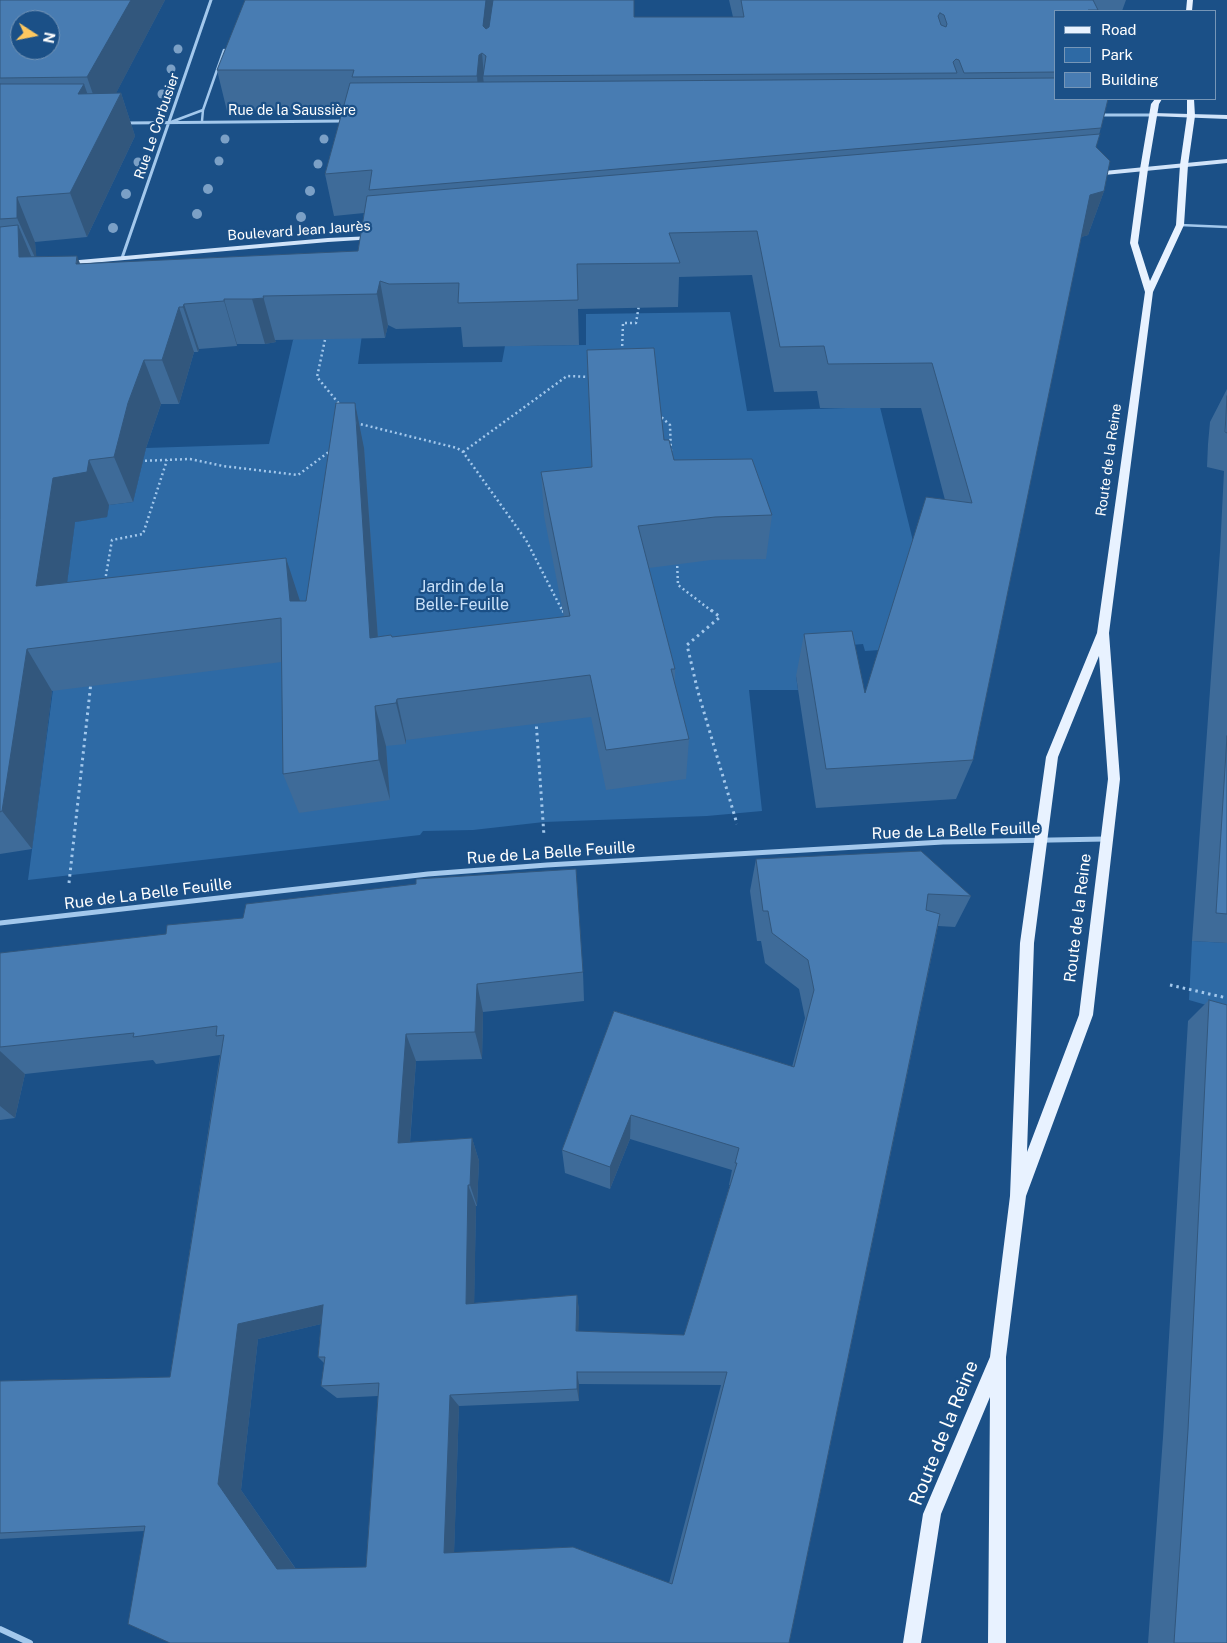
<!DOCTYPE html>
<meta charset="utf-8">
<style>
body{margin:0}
#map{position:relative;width:1227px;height:1643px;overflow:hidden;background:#1b5087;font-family:"Public Sans",sans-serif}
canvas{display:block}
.legend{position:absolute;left:1054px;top:10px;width:162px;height:90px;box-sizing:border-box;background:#1b5087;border:1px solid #7696b7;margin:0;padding:6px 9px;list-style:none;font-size:15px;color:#fff}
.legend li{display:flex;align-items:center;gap:10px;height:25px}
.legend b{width:25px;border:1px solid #7696b7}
.north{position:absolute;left:10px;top:10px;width:50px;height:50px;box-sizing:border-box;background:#1b5087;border:1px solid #7696b7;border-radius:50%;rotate:101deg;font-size:14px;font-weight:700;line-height:20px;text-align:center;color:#fff}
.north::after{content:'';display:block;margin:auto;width:18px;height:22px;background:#fdc860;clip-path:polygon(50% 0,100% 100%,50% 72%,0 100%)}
</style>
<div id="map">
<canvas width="1227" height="1643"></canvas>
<ul class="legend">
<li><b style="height:6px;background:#e8f2ff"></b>Road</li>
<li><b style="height:14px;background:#2e6aa5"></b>Park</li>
<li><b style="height:14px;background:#487cb2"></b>Building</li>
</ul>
<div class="north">N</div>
</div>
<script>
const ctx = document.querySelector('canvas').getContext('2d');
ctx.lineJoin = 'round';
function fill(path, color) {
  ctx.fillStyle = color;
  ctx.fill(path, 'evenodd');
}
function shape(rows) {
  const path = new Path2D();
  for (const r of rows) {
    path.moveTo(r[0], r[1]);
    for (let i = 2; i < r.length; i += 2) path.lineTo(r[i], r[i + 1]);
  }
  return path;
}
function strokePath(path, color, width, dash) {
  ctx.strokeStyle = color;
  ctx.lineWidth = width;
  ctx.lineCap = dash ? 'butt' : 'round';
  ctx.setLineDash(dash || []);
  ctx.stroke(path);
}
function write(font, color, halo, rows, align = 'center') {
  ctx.font = font + ' "Public Sans",sans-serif';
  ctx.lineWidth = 4.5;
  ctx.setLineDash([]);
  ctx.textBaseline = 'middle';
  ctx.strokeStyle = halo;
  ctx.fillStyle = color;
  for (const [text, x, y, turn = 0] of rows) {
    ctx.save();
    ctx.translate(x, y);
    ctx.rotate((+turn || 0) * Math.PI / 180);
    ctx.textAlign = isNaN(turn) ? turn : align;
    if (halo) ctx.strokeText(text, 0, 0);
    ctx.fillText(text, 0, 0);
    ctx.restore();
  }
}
const green = shape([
 [372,261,358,364,502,362,505,346,586,345,586,314,730,312,747,411,880,407,913,541,880,650,865,651,863,644,839,646,796,676,798,690,749,690,762,811,707,816,544,822,473,830,423,831,420,835,28,880,75,522,107,517,109,505,133,502,146,448,269,444,293,340],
 [1192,941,1227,943,1227,1011,1189,1000]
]);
const pathFar1 = shape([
 [326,335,317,377,340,405],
 [622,351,623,323,636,323,639,305],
 [658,414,670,425,671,453],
 [356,423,457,448,463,452,526,540,563,612],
 [463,452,567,376,591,377],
 [140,461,190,459,223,466,298,475,330,451],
 [677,561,678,585,713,612],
 [105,581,112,540,143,534,167,460]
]);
const path = shape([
 [563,610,564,613],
 [711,610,720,617,687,645,698,692,737,824],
 [536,720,544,836],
 [69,883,91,682],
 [1170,985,1227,998]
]);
const lane = shape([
 [202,121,203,110],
 [171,122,203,110,224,50],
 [1180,225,1227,227]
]);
const streetFar2 = shape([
 [1099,115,1153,115],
 [126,123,345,121],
 [122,258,211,0]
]);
const streetFar1 = shape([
 [0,923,428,874,547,865,943,842,1106,839]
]);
const street = shape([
 [0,1629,30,1643]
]);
const secondary = shape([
 [1153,113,1227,115,1227,119,1151,116,1151,114,1153,113],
 [1227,159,1227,163,1094,176,1091,174,1094,172,1227,159],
 [373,236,375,237,375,239,328,242,68,265,65,263,68,261,328,238,373,236]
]);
const primary = shape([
 [1187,0,1193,0,1192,11,1186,11,1187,0],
 [1155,99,1162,99,1159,104,1148,169,1138,243,1150,281,1176,225,1180,165,1187,116,1187,99,1194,99,1195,116,1188,165,1184,225,1153,292,1109,633,1120,779,1093,1015,1026,1196,1006,1357,1006,1643,988,1643,990,1397,941,1514,921,1643,903,1643,923,1514,990,1357,1010,1196,1020,943,1046,757,1097,633,1145,292,1130,243,1140,169,1151,104,1155,99],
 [1099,656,1108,779,1079,1015,1027,1152,1034,943,1058,757,1099,656]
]);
const trees = [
 [178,49,4.5],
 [171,69,4.5],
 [162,94,4.5],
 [225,139,4.5],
 [324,139,4.5],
 [219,161,4.5],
 [138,162,4.5],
 [318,164,4.5],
 [208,189,5],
 [310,191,5],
 [126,194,5],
 [197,214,5],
 [301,217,5],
 [113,228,5]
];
const wall = shape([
 [0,0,165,0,116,93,121,93,135,136,87,237,35,242,36,257,81,264,358,251,364,213,334,216,325,174,343,110,227,111,217,70,634,17,733,17,729,0,1126,0,1122,11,1056,11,1056,99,1108,99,1096,147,1104,191,1088,235,1081,237,973,760,956,799,816,808,796,676,804,634,865,693,945,500,921,408,820,408,817,391,774,392,752,275,679,277,678,307,578,309,579,345,463,347,461,327,396,329,388,325,385,338,275,340,276,342,265,344,237,344,237,346,199,349,198,352,194,352,179,404,161,404,146,448,133,502,109,505,107,517,75,522,67,583,306,601,364,448,378,637,392,637,564,617,544,516,541,472,591,467,587,350,664,440,674,460,772,515,766,559,711,560,649,568,675,669,675,682,689,739,686,779,606,790,591,717,406,740,406,744,386,746,390,800,299,813,283,774,282,662,52,691,32,849,0,854],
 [1227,389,1227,943,1192,941,1220,551,1224,471,1207,467,1208,444,1210,422],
 [756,859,971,896,955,927,938,926,789,1643,170,1643,144,1531,0,1539,0,1381,170,1377,220,1055,156,1064,153,1060,25,1074,15,1118,0,1120,0,953,583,972,584,1001,483,1012,482,1059,416,1061,410,1143,472,1138,479,1161,477,1206,476,1206,474,1303,577,1295,579,1311,578,1331,684,1335,730,1185,729,1185,732,1170,630,1139,610,1189,565,1173,562,1150,614,1011,792,1067,805,1018,799,989,765,963,761,941,757,941,750,891],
 [321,1324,318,1357,324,1363,321,1386,337,1398,378,1396,366,1567,296,1569,241,1490,258,1339],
 [579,1384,721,1385,669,1583,454,1552,459,1406,579,1401],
 [1209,1000,1227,1643,1148,1643,1163,1437,1188,1021]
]);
const shadedWall = shape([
 [131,0,165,0,102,120,87,77],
 [486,0,495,0,486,62,483,26],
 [482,53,484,76,483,76,485,94,480,117,477,76,479,55],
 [84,84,99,127,78,94],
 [121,93,135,136,87,237,70,193],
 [1104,191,1088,235,1075,239,1090,195],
 [17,197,35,242,37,262,17,218],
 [18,225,37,270,19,257],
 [77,256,95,300,76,264],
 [380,281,388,325,385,338,377,294],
 [263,296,275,340,276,342,265,344,252,299],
 [224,299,237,344,237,346,224,301],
 [184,304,199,349,198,352,183,307],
 [179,307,194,352,179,404,162,360],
 [144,360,161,404,146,448,133,502,114,457,128,403],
 [355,403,364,448,381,680,370,638],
 [89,460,109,505,107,517,75,522,61,629,36,586,53,478],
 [286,558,300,601,304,644,290,601],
 [27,649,52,691,32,849,2,811],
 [397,699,406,740,406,744,396,703],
 [375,706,386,746,390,800,379,760],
 [477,984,483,1012,482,1059,475,1032],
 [406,1034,416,1061,408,1166,398,1143],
 [0,1051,25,1074,15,1118,0,1106],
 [631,1115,630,1139,610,1189,610,1167],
 [472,1138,479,1161,477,1206,470,1185],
 [468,1185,476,1206,474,1320,466,1304],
 [577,1295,579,1311,578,1346,576,1331],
 [323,1305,338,1320,258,1339,241,1490,297,1571,277,1569,218,1484,238,1324],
 [577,1372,579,1384,579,1401,577,1389],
 [450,1395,459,1406,454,1556,444,1553]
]);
const building = shape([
 [0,0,131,0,87,77,0,78,0,0],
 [20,20,50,20,50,50,20,50,20,20],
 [245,0,486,0,483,26,486,29,489,27,493,0,634,0,634,17,744,17,741,0,1093,0,1098,10,1088,10,1088,11,1056,11,1056,72,964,73,959,60,956,59,953,62,957,73,483,76,486,56,482,53,479,55,477,76,352,77,354,70,217,70,245,0],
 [940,13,944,15,947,24,946,27,941,25,938,16,940,13],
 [1056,78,1056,99,1108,99,1101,128,369,190,372,170,325,174,350,83,1056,78],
 [0,84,84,84,78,94,121,93,70,193,17,197,17,218,0,219,0,84],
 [1100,134,1096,147,1110,161,1104,191,1090,195,973,760,826,769,804,634,852,631,865,693,926,497,972,503,932,363,828,364,824,346,780,347,757,231,669,233,680,263,577,264,578,300,458,303,459,283,389,284,380,281,377,294,263,296,264,298,252,299,224,299,224,301,184,304,183,307,179,307,162,360,144,360,128,403,114,457,89,460,87,472,53,478,36,586,286,558,290,601,306,601,336,403,355,403,370,638,391,635,392,637,570,616,541,472,592,467,587,350,654,348,664,440,669,440,674,460,752,459,772,515,715,517,638,526,675,669,671,669,689,739,606,750,590,675,397,699,396,703,375,706,379,760,283,774,281,618,27,649,2,811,0,812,0,227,18,225,19,257,77,256,76,264,358,251,367,196,1100,134],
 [1227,396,1227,433,1225,432,1227,396],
 [1227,736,1227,914,1216,913,1227,736],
 [921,851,971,896,928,894,926,910,940,914,789,1643,170,1643,128,1624,145,1526,0,1533,0,1381,170,1377,224,1035,216,1036,217,1026,133,1037,134,1033,0,1047,0,953,166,934,167,925,243,918,246,904,416,884,416,879,576,869,583,972,477,984,475,1032,406,1034,398,1143,472,1138,470,1185,468,1185,466,1304,577,1295,576,1331,684,1335,737,1163,735,1163,739,1148,631,1115,610,1167,562,1150,614,1011,794,1067,814,990,808,960,772,933,768,911,763,911,756,859,921,851],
 [323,1305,318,1357,325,1357,321,1386,379,1383,366,1567,277,1569,218,1484,238,1324,323,1305],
 [577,1372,727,1372,672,1584,573,1547,444,1553,450,1395,577,1389,577,1372],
 [1209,1000,1227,1005,1227,1643,1174,1643,1188,1430,1209,1000]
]);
const farStreetnames = [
 ["Rue de la Saussière",292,111],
 ["Rue Le Corbusier",157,126,-71],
 ["Boulevard Jean Jaurès",299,231,-4],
 ["Route de la Reine",1109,460,-82]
];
const parkNames = [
 ["Jardin de la",462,587],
 ["Belle-Feuille",462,605]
];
const streetNames = [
 ["Rue de La Belle Feuille",956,831,-2],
 ["Rue de La Belle Feuille",551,853,-4],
 ["Rue de La Belle Feuille",148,894,-7],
 ["Route de la Reine",1078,918,-83]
];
const nearStreetnames = [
 ["Route de la Reine",944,1433,-68]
];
fill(green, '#2e6aa5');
strokePath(pathFar1, '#a3c8ec', 2.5, [2, 3]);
strokePath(path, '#a3c8ec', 3, [2.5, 4]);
strokePath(lane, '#a3c8ec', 2.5);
strokePath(streetFar2, '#a3c8ec', 3);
strokePath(streetFar1, '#a3c8ec', 5);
strokePath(street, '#a3c8ec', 6);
fill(secondary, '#d0e3f9');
fill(primary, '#e8f2ff');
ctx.fillStyle = '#7ba0c6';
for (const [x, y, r] of trees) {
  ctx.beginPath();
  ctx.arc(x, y, r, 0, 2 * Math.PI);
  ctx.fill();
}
fill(wall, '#3e6b99');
fill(shadedWall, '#32577d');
fill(building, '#487cb2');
strokePath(building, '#32577d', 1);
write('14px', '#fff', '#1b5087', farStreetnames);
write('16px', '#c9e1f9', '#1b5087', parkNames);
write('16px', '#fff', '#1b5087', streetNames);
write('19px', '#fff', '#1b5087', nearStreetnames);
</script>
